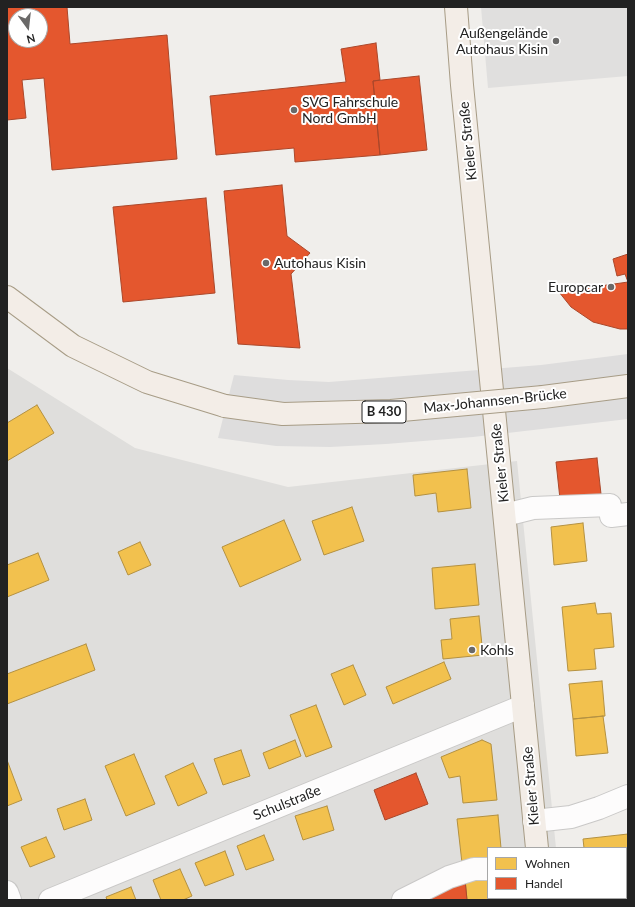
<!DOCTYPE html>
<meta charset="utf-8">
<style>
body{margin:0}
#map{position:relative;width:635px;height:907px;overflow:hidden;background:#f0eeeb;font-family:Lato,sans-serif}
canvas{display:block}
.frame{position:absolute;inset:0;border:8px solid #222;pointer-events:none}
.legend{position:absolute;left:487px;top:847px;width:140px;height:52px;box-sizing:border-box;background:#fff;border:1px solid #a7a7a7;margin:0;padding:5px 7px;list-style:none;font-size:12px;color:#222}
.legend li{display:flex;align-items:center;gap:8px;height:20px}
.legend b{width:20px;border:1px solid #a7a7a7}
.north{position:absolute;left:8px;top:8px;width:40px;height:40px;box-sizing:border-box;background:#fff;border:1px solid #a7a7a7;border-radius:50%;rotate:165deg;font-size:11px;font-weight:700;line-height:16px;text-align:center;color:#222}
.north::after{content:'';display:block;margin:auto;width:14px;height:18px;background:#6a6968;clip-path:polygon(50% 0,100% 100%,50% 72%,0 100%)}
</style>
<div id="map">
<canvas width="635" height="907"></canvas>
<div class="frame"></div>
<ul class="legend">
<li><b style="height:11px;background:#f2c14e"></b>Wohnen</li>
<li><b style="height:11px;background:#e4572e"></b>Handel</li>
</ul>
<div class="north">N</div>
</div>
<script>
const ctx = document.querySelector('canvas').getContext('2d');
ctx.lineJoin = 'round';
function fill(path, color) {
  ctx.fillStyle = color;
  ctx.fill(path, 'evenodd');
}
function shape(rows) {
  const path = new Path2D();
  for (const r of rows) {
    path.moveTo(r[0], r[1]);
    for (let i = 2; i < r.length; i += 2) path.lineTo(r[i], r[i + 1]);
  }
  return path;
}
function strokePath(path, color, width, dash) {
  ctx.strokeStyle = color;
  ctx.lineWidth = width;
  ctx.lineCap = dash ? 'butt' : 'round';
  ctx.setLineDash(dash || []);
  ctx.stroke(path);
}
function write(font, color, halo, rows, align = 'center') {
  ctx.font = font + ' Lato,sans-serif';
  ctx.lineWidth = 4;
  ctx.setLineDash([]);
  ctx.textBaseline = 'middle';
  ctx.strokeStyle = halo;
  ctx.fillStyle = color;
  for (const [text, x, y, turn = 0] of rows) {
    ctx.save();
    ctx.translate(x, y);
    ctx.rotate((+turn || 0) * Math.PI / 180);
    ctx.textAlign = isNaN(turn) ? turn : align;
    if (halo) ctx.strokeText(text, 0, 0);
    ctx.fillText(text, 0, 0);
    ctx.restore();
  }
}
const residential = shape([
 [7,368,135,448,288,487,517,461,556,848,488,848,488,898,561,898,561,900,7,900]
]);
const parking = shape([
 [481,7,628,7,628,76,488,88]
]);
const pier = shape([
 [628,354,628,419,473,437,386,444,330,447,276,446,218,438,234,375,288,380,329,382,541,365]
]);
const homes = shape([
 [37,405,54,433,7,461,7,423,37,405],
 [467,469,471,508,438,512,436,493,415,496,413,475,467,469],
 [352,507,364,541,324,555,312,521,352,507],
 [284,520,301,560,240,587,222,547,284,520],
 [583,523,587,561,554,565,551,527,583,523],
 [140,542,151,565,128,575,118,552,140,542],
 [38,553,49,580,7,597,7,565,38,553],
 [475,564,479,605,435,609,432,568,475,564],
 [595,603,597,614,611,613,614,647,594,649,596,669,568,671,562,607,595,603],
 [479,616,483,655,443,659,441,640,452,639,450,619,479,616],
 [86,644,95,670,7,704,7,674,86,644],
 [444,662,451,679,393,704,386,687,444,662],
 [353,665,366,695,344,705,331,674,353,665],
 [602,681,605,716,573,719,569,684,602,681],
 [316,705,332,747,306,757,290,715,316,705],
 [603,716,608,753,576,756,573,719,603,716],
 [295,740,301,756,269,769,263,753,295,740],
 [482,740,491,744,497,800,463,803,460,776,449,778,441,757,482,740],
 [241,750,250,776,223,785,214,759,241,750],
 [134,754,155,804,126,816,105,766,134,754],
 [7,760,22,800,7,806,7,760],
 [193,763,207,793,178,806,165,776,193,763],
 [85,799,92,820,64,830,57,809,85,799],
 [327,806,334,830,303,840,295,816,327,806],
 [498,815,501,848,488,848,488,860,462,863,457,819,498,815],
 [628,834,628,870,626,870,626,848,584,848,583,839,628,834],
 [264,835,274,860,246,870,237,846,264,835],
 [46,837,55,857,30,867,21,847,46,837],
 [225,851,234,875,205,886,195,863,225,851],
 [180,869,192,896,183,900,161,900,153,880,180,869],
 [488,877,488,898,496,898,496,900,467,900,465,879,488,877],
 [131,887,136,900,107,900,106,897,131,887]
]);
const shops = shape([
 [7,7,67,7,70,44,167,35,177,159,52,170,44,78,22,80,26,118,7,120,7,7],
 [16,16,40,16,40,40,16,40,16,16],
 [376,43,380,80,373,81,380,155,295,162,294,148,216,155,210,96,346,82,341,49,376,43],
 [419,76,427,150,380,155,373,81,419,76],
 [282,185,287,236,310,253,291,274,300,348,238,344,224,191,282,185],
 [206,198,215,293,123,302,113,207,206,198],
 [628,254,628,329,620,329,593,322,571,307,559,292,628,282,625,274,617,276,613,259,628,254],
 [597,458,601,494,560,499,556,462,597,458],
 [416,773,428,804,385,820,374,790,416,773],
 [465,879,467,900,428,900,430,899,465,879]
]);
const minor = shape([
 [505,515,533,508,610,505,611,516,628,514],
 [534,821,571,817,599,808,628,796],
 [7,892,10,900],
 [50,900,523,706],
 [403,900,449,877,474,869,488,869]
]);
const major = shape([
 [456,7,462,85,537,848],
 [7,297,73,346,147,382,225,406],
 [543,397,628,386],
 [542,898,542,900]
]);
const majorBridge = shape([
 [225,406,283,414,391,411,543,397]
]);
const markers = [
 [556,41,4,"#6a6968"],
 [294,110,4,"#6a6968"],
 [266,263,4,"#6a6968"],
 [611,287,4,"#6a6968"],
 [472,650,4,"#6a6968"]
];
const shields = [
 [384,412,44]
];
const shieldNames = [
 ["B 430",384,412]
];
const poiNames = [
 ["Außengelände",548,33,"right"],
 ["Autohaus Kisin",548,49,"right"],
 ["SVG Fahrschule",302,102],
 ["Nord GmbH",302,118],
 ["Autohaus Kisin",274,263],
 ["Europcar",603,287,"right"],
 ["Kohls",480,650]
];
const streetNames = [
 ["Kieler Straße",468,141,-96],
 ["Max-Johannsen-Brücke",495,401,-6],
 ["Kieler Straße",500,463,-96],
 ["Kieler Straße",531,786,-95],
 ["Schulstraße",287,803,-22]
];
fill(residential, '#dfdedc');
fill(parking, '#e0dfde');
fill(pier, '#dedddd');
fill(homes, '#f2c14e');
strokePath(homes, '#b49141', 1);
fill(shops, '#e4572e');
strokePath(shops, '#aa472a', 1);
strokePath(minor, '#c9c8c7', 24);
strokePath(major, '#a79c86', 24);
strokePath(minor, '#fdfcfc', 22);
strokePath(major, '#f3ede7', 22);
strokePath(majorBridge, '#a79c86', 24, []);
strokePath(majorBridge, '#f3ede7', 22);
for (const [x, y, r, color] of markers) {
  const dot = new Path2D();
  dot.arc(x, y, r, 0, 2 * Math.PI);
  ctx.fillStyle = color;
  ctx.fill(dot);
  strokePath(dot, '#fff', 1.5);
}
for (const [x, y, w] of shields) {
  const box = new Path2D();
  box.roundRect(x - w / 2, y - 11, w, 22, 3);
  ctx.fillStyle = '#fff';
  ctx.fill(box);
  strokePath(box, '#222', 1);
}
write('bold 13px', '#222', null, shieldNames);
write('14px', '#222', '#fff', poiNames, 'left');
write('14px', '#222', '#fff', streetNames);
</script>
